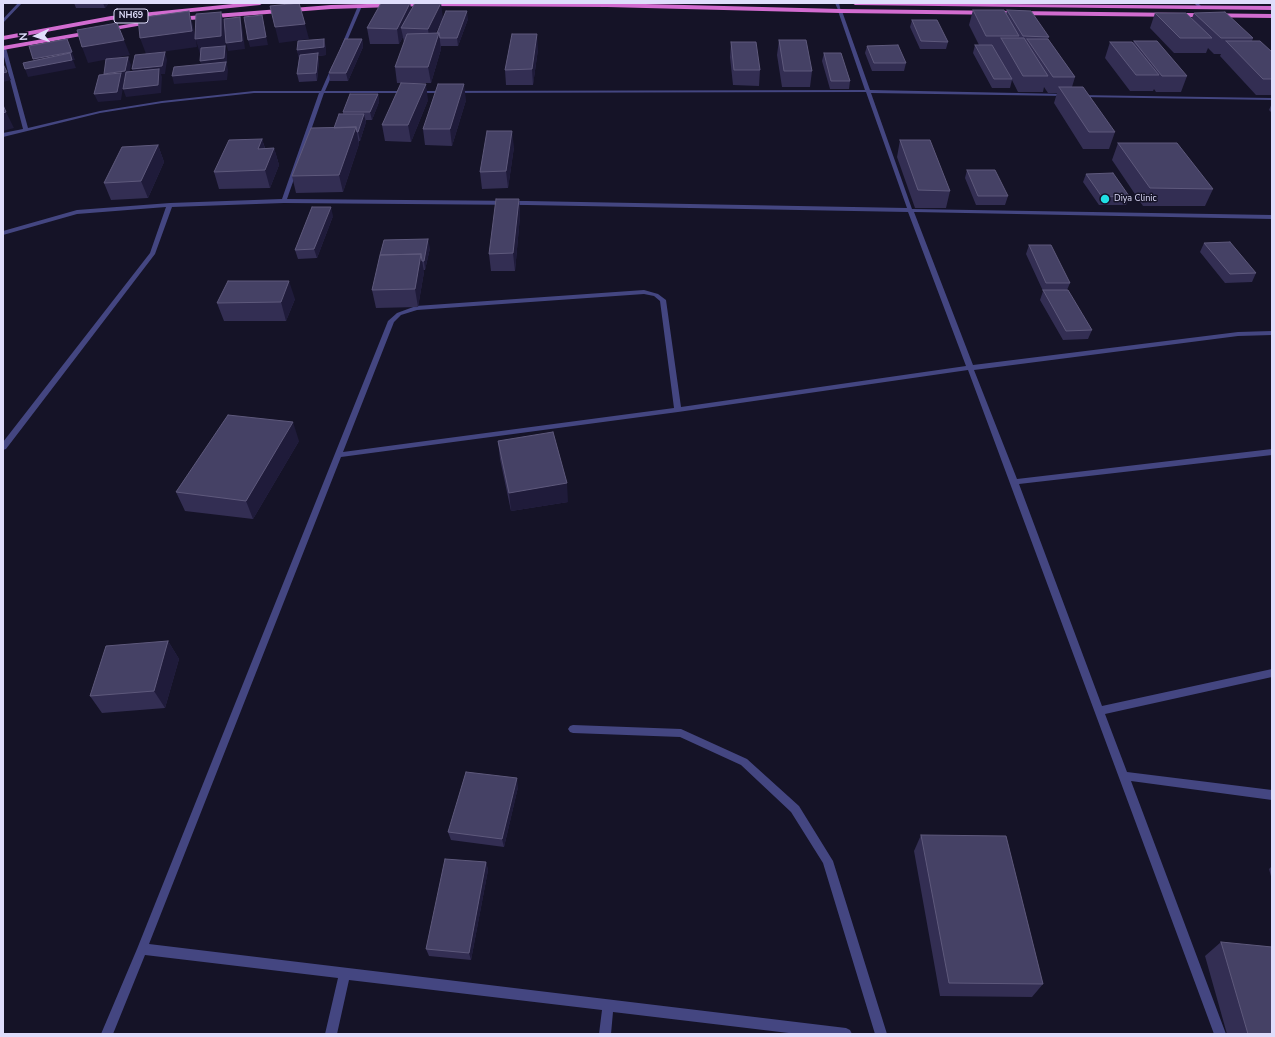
<!DOCTYPE html>
<style>
body{margin:0}
#map{position:relative;width:1275px;height:1037px;overflow:hidden;background:#151327;font-family:"Nunito Sans",sans-serif}
canvas{display:block}
.frame{position:absolute;inset:0;border:4px solid #dfddfb;pointer-events:none}
.north{position:absolute;left:16px;top:16px;width:40px;height:40px;-webkit-text-stroke:3px #151327;paint-order:stroke;rotate:267deg;font-size:11px;font-weight:700;line-height:16px;text-align:center;color:#dfddfb}
.north::after{content:'';display:block;margin:auto;width:14px;height:18px;background:#dfddfb;clip-path:polygon(50% 0,100% 100%,50% 72%,0 100%)}
</style>
<div id="map">
<canvas width="1275" height="1037"></canvas>
<div class="frame"></div>
<div class="north">N</div>
</div>
<script>
const c = document.querySelector('canvas').getContext('2d');
c.lineJoin = 'round';
const shape = rows => new Path2D(rows.map(r => 'M' + r).join(''));
function fillPath(path, color) { c.fillStyle = color; c.fill(path, 'evenodd'); }
function stroke(path, color, width, dash) { c.strokeStyle = color; c.lineWidth = width; c.lineCap = dash ? 'butt' : 'round'; c.setLineDash(dash || []); c.stroke(path); }
function label(font, color, halo, rows, align = 'center') {
  c.font = font + ' "Nunito Sans",sans-serif'; c.lineWidth = 3; c.setLineDash([]); c.textBaseline = 'middle'; c.strokeStyle = halo; c.fillStyle = color; for (const [text, x, y, turn = 0] of rows) {
    c.save(); c.translate(x, y); c.rotate((+turn || 0) * Math.PI / 180); c.textAlign = isNaN(turn) ? turn : align; if (halo) c.strokeText(text, 0, 0); c.fillText(text, 0, 0); c.restore();
  }
}
fillPath(shape([
 [18,3,22,3,3,23,3,19,18,3],
 [1194,3,1198,3,1202,7,1199,8,1194,3],
 [360,5,362,6,344,48,340,49,358,6,360,5],
 [840,10,842,11,870,90,1066,94,1068,95,1066,96,871,93,912,209,1272,215,1272,219,914,212,973,365,1238,332,1272,331,1272,335,1238,336,974,370,1017,479,1272,449,1272,455,1019,484,1102,706,1272,669,1272,677,1105,714,1127,772,1272,790,1272,800,1131,781,1226,1034,1214,1034,968,370,678,412,341,457,149,944,846,1028,850,1030,852,1034,797,1034,613,1012,611,1034,599,1034,602,1010,349,980,337,1034,325,1034,338,978,145,955,113,1034,101,1034,137,949,388,321,397,313,416,306,644,290,658,294,666,300,681,407,966,366,908,212,527,205,284,203,172,207,155,254,6,449,3,450,3,442,150,253,166,207,77,214,3,235,3,231,77,210,170,203,282,199,319,93,254,93,162,103,100,113,3,137,3,133,23,129,3,53,3,47,6,48,28,128,100,111,162,101,254,91,321,91,332,66,334,65,336,66,325,91,408,91,408,92,406,93,324,93,287,199,527,201,907,208,866,92,418,93,416,92,418,91,865,90,838,11,840,10],
 [644,294,654,296,660,301,674,408,343,452,394,322,401,315,417,310,644,294],
 [1078,95,1272,98,1272,100,1080,97,1078,96,1078,95],
 [573,725,681,729,747,759,799,806,833,861,887,1034,875,1034,823,863,791,812,741,765,680,737,573,733,570,732,568,729,570,726,573,725]
]), '#444681');
fillPath(shape([
 [835,3,839,3,841,12,839,12,835,3]
]), '#444681');
fillPath(shape([
 [243,3,263,3,260,5,111,20,3,40,3,36,111,16,243,3],
 [403,3,607,3,840,9,1272,14,1272,18,840,13,607,7,425,6,331,9,177,21,174,19,177,17,331,5,403,3],
 [852,3,1272,6,1272,10,855,5,852,3],
 [152,20,155,22,154,23,3,50,3,46,152,20]
]), '#d26cd0');
fillPath(shape([
 [74,3,109,3,105,8,76,8],
 [410,3,411,10,443,18,435,33,437,33,468,19,458,46,441,46,441,49,431,83,397,83,395,67,404,43,403,37,399,44,370,44,367,28],
 [973,10,1006,14,1007,10,1049,37,1048,39,1075,77,1072,87,1115,132,1109,149,1083,149,1054,103,1057,93,1048,93,1044,87,1043,92,1018,92,1012,80,1010,88,992,88,973,53,975,45,979,45,969,25],
 [1155,13,1192,18,1194,13,1253,38,1252,41,1272,52,1272,95,1256,95,1220,56,1221,54,1214,54,1208,48,1206,53,1174,53,1150,28],
 [912,20,948,42,946,49,920,49,910,27],
 [362,39,363,47,348,81,330,81,329,73],
 [779,40,812,71,810,87,782,87,777,55],
 [1134,41,1187,76,1181,92,1156,92,1154,89,1153,91,1130,91,1105,58,1110,42,1133,43],
 [731,42,760,70,759,86,733,85,730,57],
 [867,46,906,63,904,71,872,71,865,53],
 [326,47,326,55,318,56,319,61,317,81,299,82,297,74,299,58,297,50],
 [538,49,533,85,506,85,505,70],
 [824,53,850,81,849,89,830,89,822,61],
 [378,94,379,102,372,120,366,120,366,122,360,141,359,141,359,144,343,192,296,193,292,176,334,128,343,114,343,112],
 [428,100,411,142,385,141,382,125],
 [466,100,452,146,425,145,423,129],
 [1272,103,1272,113,1269,110],
 [262,139,265,148,274,148,279,165,270,188,219,189,214,172],
 [900,140,950,191,946,208,915,208,897,157],
 [1118,143,1213,189,1205,206,1143,206,1112,160],
 [158,145,164,162,148,198,111,200,104,183],
 [514,147,508,188,482,189,480,172],
 [967,170,1008,196,1005,205,976,205,965,178],
 [1086,174,1129,196,1126,205,1099,205,1083,182],
 [519,199,520,216,515,271,491,271,489,254],
 [333,216,317,258,298,259,295,250],
 [1204,243,1256,273,1252,282,1225,283,1200,252],
 [1029,245,1070,283,1067,290,1092,330,1088,339,1063,340,1040,300,1043,291,1026,254],
 [430,248,425,270,423,270,424,272,418,307,376,308,372,290],
 [295,299,286,321,224,321,217,303],
 [299,441,253,519,185,511,176,492],
 [498,441,568,502,511,511,500,459],
 [168,641,179,659,165,708,102,713,90,696],
 [518,787,504,847,451,840,448,832],
 [921,835,1043,984,1032,997,940,996,914,851],
 [486,862,488,870,471,960,429,956,426,949],
 [1272,866,1272,880,1269,869],
 [1221,942,1272,1034,1227,1034,1205,956]
]), '#332e53');
fillPath(shape([
 [103,3,109,3,105,8],
 [410,3,412,17,401,28,403,37,399,44,397,29],
 [441,3,443,18,430,44,428,29],
 [189,11,193,26,196,39,221,12,225,27,226,48,227,54,227,65,228,70,227,80,174,84,172,76,202,69,200,61,200,54,196,40,197,47,146,54,140,38],
 [467,11,468,19,458,46,457,38],
 [262,15,268,45,250,47,248,40],
 [240,17,242,25,245,49,228,51,226,43],
 [305,24,309,39,279,43,275,27],
 [439,33,441,49,431,83,428,67],
 [537,34,538,49,533,85,532,69],
 [67,39,75,60,73,60,76,68,28,77,25,69,36,67,33,59],
 [324,39,326,47,326,55,318,56,319,61,317,81,316,73,299,58,297,50],
 [362,39,363,47,348,81,346,73],
 [124,40,130,55,88,63,82,47],
 [165,52,167,60,165,74,161,74,162,77,161,93,126,97,123,89,135,77,132,69],
 [128,57,131,65,128,79,124,80,124,81,121,100,98,102,94,94,107,82,104,74],
 [7,72,11,80,3,82,3,73],
 [426,84,428,100,411,142,408,125],
 [464,84,466,100,452,146,450,129],
 [378,94,379,102,372,120,370,112],
 [6,112,14,128,3,131,3,113],
 [364,114,366,122,360,141,358,132],
 [356,127,359,144,343,192,339,175],
 [512,131,514,147,508,188,506,171],
 [262,139,267,156,258,149],
 [158,145,164,162,148,198,141,181],
 [274,148,279,165,270,188,265,170],
 [519,199,520,216,515,271,513,253],
 [331,207,333,216,317,258,314,249],
 [428,239,430,248,425,270,424,261],
 [421,254,424,272,418,307,415,289],
 [289,281,295,299,286,321,281,302],
 [293,422,299,441,253,519,246,501],
 [567,483,568,502,511,511,509,493],
 [168,641,179,659,165,708,154,691],
 [517,778,518,787,504,847,502,839],
 [486,862,488,870,471,960,469,953]
]), '#1f1b3a');
const building = shape([
 [299,3,305,24,275,27,270,6,299,3],
 [381,3,410,3,397,29,367,28,381,3],
 [415,3,441,3,428,29,401,28,415,3],
 [973,10,1004,10,1019,36,986,36,973,10],
 [1007,10,1031,11,1049,37,1023,36,1007,10],
 [189,11,192,31,140,38,138,18,189,11],
 [446,11,467,11,457,38,440,38,439,33,437,33,446,11],
 [221,12,221,36,195,39,196,14,221,12],
 [1225,12,1253,38,1221,38,1194,13,1225,12],
 [1155,13,1186,13,1212,38,1180,38,1155,13],
 [262,15,266,37,248,40,244,17,262,15],
 [240,17,242,41,226,43,224,19,240,17],
 [912,20,937,20,948,42,921,41,912,20],
 [117,23,124,40,82,47,77,30,117,23],
 [439,33,428,67,395,67,407,34,439,33],
 [512,34,537,34,532,69,505,70,512,34],
 [1001,38,1024,38,1048,76,1023,76,1001,38],
 [67,39,72,52,33,59,29,46,67,39],
 [324,39,324,47,297,50,298,41,324,39],
 [345,39,362,39,346,73,329,73,345,39],
 [1027,39,1048,39,1075,77,1053,77,1027,39],
 [779,40,806,40,812,71,784,71,779,40],
 [1134,41,1157,41,1187,76,1162,76,1134,41],
 [1226,41,1260,41,1272,52,1272,79,1263,79,1226,41],
 [731,42,756,42,760,70,734,70,731,42],
 [1110,42,1132,42,1159,75,1136,75,1110,42],
 [898,45,906,63,874,63,867,46,898,45],
 [975,45,992,45,1012,79,994,79,975,45],
 [225,46,224,58,200,61,201,48,225,46],
 [165,52,162,66,132,69,135,55,165,52],
 [70,53,72,60,25,69,23,63,70,53],
 [318,53,316,73,297,74,300,55,318,53],
 [824,53,841,53,850,81,831,81,824,53],
 [128,57,125,71,104,74,106,59,128,57],
 [226,62,224,71,172,76,174,67,226,62],
 [3,64,7,72,3,73,3,64],
 [159,69,158,85,123,89,126,72,159,69],
 [121,73,117,92,94,94,99,75,121,73],
 [401,83,426,84,408,125,382,125,401,83],
 [438,84,464,84,450,129,423,129,438,84],
 [1059,87,1083,87,1115,132,1089,132,1059,87],
 [350,94,378,94,370,112,343,112,350,94],
 [3,105,6,112,3,113,3,105],
 [339,114,364,114,358,132,357,132,356,127,334,128,339,114],
 [356,127,339,175,292,176,311,128,356,127],
 [487,131,512,131,506,171,480,172,487,131],
 [262,139,258,149,274,148,265,170,214,172,229,140,262,139],
 [900,140,930,140,950,191,918,190,900,140],
 [1118,143,1177,143,1213,189,1150,188,1118,143],
 [158,145,141,181,104,183,122,147,158,145],
 [967,170,995,170,1008,196,978,196,967,170],
 [1113,173,1129,196,1102,197,1086,174,1113,173],
 [496,199,519,199,513,253,489,254,496,199],
 [312,207,331,207,314,249,295,250,312,207],
 [428,239,424,261,422,261,421,254,380,255,384,240,428,239],
 [1230,242,1256,273,1230,274,1204,243,1230,242],
 [1029,245,1051,245,1070,283,1046,283,1029,245],
 [421,254,415,289,372,290,380,255,421,254],
 [228,281,289,281,281,302,217,303,228,281],
 [1043,290,1068,290,1092,330,1066,331,1043,290],
 [228,415,293,422,246,501,176,492,228,415],
 [553,432,567,483,509,493,498,441,553,432],
 [168,641,154,691,90,696,106,646,168,641],
 [466,772,517,778,502,839,448,832,466,772],
 [921,835,1006,836,1043,984,949,983,921,835],
 [445,859,486,862,469,953,426,949,445,859],
 [1221,942,1272,947,1272,1034,1248,1034,1221,942]
]);
fillPath(building, '#454165');
stroke(building, '#5e597c', 1);
for (const [x, y, r, color] of [
 [1105,199,5,"#20dfe4"]
]) { const dot = new Path2D(); dot.arc(x, y, r, 0, 2 * Math.PI); c.fillStyle = color; c.fill(dot); stroke(dot, '#151327', 1.5); }
for (const [x, y, w] of [
 [131,16,34]
]) { const box = new Path2D(); box.roundRect(x - w / 2, y - 7, w, 14, 3); c.fillStyle = '#151327'; c.fill(box); stroke(box, '#dfddfb', 1); }
label('bold 9px', '#dfddfb', null, [
 ["NH69",131,16]
]);
label('9px', '#dfddfb', '#151327', [
 ["Diya Clinic",1114,199]
], 'left');
</script>
